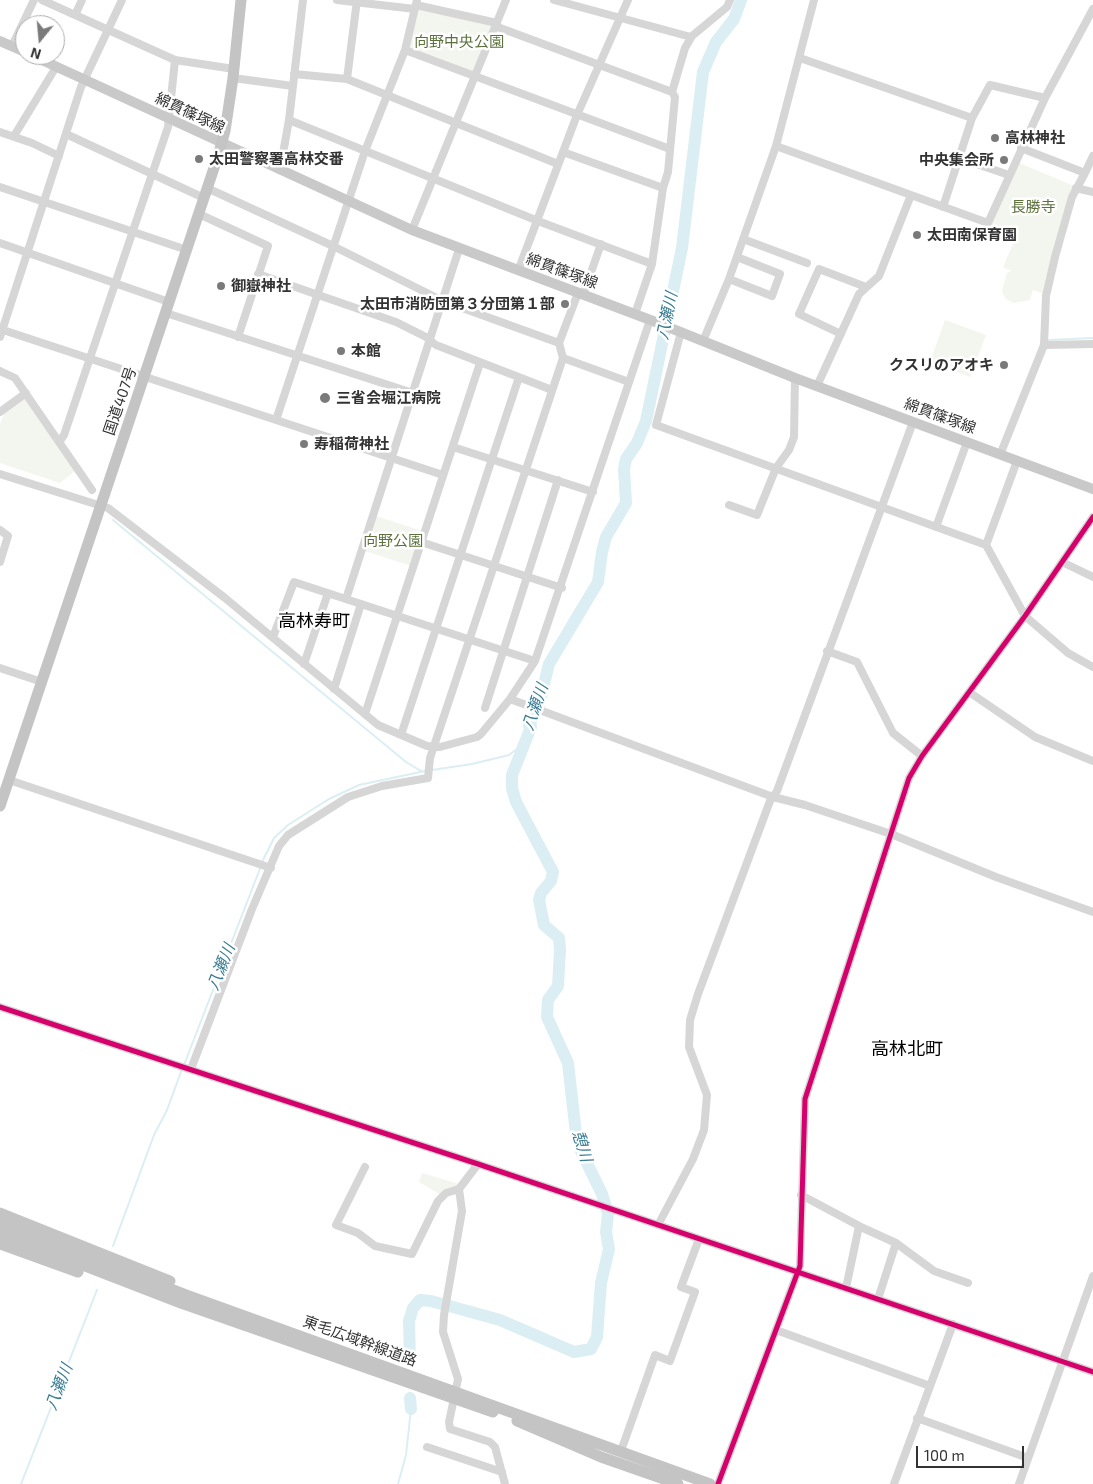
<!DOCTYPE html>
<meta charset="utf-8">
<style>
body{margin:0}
#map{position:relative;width:1093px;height:1484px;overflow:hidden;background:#fff;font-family:"Exo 2",sans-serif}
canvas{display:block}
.north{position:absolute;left:15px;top:15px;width:50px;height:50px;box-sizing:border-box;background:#fff;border:1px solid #adadad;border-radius:50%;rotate:197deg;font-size:14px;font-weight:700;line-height:20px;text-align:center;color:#323232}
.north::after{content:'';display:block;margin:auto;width:18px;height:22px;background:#7a7a7a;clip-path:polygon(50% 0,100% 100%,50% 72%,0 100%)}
.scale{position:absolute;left:916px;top:1446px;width:108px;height:22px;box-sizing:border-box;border:2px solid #323232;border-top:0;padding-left:6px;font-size:15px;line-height:18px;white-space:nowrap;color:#323232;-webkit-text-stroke:4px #fff;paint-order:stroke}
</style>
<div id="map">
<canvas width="1093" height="1484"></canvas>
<div class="north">N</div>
<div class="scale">100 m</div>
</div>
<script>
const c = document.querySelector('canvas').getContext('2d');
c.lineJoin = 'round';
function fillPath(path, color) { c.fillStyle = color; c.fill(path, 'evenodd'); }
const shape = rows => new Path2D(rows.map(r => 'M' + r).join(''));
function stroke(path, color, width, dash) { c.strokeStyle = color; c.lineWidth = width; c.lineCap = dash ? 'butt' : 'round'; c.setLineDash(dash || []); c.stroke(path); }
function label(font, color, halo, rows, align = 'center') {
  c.font = font + ' "Exo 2","Noto Sans JP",sans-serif'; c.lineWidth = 5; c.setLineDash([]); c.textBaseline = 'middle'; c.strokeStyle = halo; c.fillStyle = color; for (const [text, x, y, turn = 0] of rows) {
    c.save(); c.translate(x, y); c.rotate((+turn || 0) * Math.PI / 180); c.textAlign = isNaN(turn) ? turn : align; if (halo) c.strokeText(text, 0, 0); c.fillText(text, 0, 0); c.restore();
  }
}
fillPath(shape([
 [420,8,491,26,474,72,408,49],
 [1017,162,1074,186,1044,294,1033,290,1030,300,1013,303,1005,298,1002,291,1007,273,1011,271,1003,267,1016,237,993,227,991,221],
 [945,320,986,335,970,377,930,362],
 [24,399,27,400,75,471,60,483,0,463,0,424,4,414],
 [376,516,422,531,411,566,365,551],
 [422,1173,462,1185,443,1196,419,1182]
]), '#f3f6ee');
stroke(shape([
 [1049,340,1093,338],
 [113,520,406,762,421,771],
 [432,770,472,764,509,755,521,746,529,725],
 [262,862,274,838,288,825,329,799,359,785,425,771],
 [184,1065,261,866],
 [113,1246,154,1135,167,1110,182,1069],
 [21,1484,97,1290],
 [398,1484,406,1455,411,1409]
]), '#dbeef4', 2);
stroke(shape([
 [410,1361,409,1321,413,1308,420,1300,431,1301,500,1320,574,1352,591,1349,597,1337,601,1283,609,1249,606,1232,608,1214,602,1194,581,1151,576,1134,568,1063,547,1017,548,1000,558,986,560,950,559,938,544,925,539,900,541,893,551,881,553,872,516,802,512,788,512,775,531,727,529,725,538,708,549,664,598,582,602,552,606,537,626,503,624,469,626,459,637,443,646,421,682,248,703,72,716,42,734,19,741,0],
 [410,1398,411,1409]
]), '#dbeef4', 12);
stroke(shape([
 [42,0,175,60,234,69],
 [337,0,415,9],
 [554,0,691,37],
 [416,5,497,23],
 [75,15,82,0],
 [495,26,672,92,675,97,668,172,663,188,652,264,635,314],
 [12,46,34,0],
 [405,50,670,149],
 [800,58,972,118,959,158,1009,175],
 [294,74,347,79,558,164],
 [233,78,293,86],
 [347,79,357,0],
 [672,92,685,48,692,36,727,7,730,0],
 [972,118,990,85,1045,98],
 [289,120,538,221,652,264],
 [0,132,32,143,59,156],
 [66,134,204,198],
 [14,136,56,67],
 [776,146,988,223,1045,98,1093,9],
 [563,152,663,188],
 [280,170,289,120,303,0],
 [1085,173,1093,156],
 [0,187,187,250],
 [207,188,333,246,443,301,559,343],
 [1076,188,1093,192],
 [943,207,959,158],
 [199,214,268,246,238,337],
 [412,230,506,0],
 [743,239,807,263],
 [0,243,169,302],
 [518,271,577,115,628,0],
 [258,274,396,322,426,337,436,345,552,390],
 [729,279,772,296,780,274,737,257],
 [583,295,601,244],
 [166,313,413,393],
 [3,330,443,475],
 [681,332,656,425,986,545,1025,616,1068,653,1093,667],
 [841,334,799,314,819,269,866,287],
 [0,337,81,87,122,0],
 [703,341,729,279,776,146,814,0],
 [1044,345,1093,344],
 [563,358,629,382],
 [0,371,15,378,92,490],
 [817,386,859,294,879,276,911,195],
 [0,412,26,393],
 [276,420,365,151,405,50,417,0],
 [60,441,64,435,168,127,175,60],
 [453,447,593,492],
 [1000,455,1044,345,1046,296,1055,257,1072,197,1085,173,1021,148],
 [0,474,108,508,225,598,378,725,427,746,440,747,477,737,481,734,510,699,535,661,650,320],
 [729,505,757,515,776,468,789,450,794,437,795,378],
 [936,527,967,442],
 [0,530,8,536,0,562],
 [421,542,562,588],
 [986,545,1017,461],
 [1062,562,1093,577],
 [346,599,459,249],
 [273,637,294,582,535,661],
 [827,651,857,662,893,733,922,756],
 [304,664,328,593],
 [0,668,42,682],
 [334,689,361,604],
 [969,692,1035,737,1093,761],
 [510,699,773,797,805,805,891,834,996,877,1093,912],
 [485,708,558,480],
 [365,714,480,363],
 [401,735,519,377],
 [9,780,271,868],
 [0,1007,478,1164,1093,1372],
 [191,1069,252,909,279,846,288,835,348,797,382,786,428,778,430,758,563,358,559,343,578,293],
 [365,1167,336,1225,358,1233,375,1246,412,1254,438,1201,446,1193,459,1189,478,1164],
 [459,1189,462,1211,444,1315,443,1332,458,1379,449,1422,450,1429,490,1442,495,1447,505,1484],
 [801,1195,863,1228,896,1243,878,1299],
 [658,1225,693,1159,704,1130,707,1095,689,1047,690,1020,698,994,770,801,777,791,913,422],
 [896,1243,934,1271,968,1283],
 [846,1288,859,1226],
 [776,1330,930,1386],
 [917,1418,1028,1458],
 [427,1447,502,1472],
 [621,1451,655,1355,670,1361,695,1292,681,1287,699,1239],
 [718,1484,800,1266,805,1099,909,778,922,756,1025,616,1093,517],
 [894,1484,953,1324],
 [1019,1484,1093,1276]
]), '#d6d6d6', 8);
stroke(shape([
 [0,41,25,52],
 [31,55,412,230,653,321,795,378,1093,489]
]), '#c9c9c9', 10);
stroke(shape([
 [0,806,218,156,225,131,233,78,241,0],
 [0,1213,170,1281],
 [0,1223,186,1295,710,1484],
 [0,1233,181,1303,493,1412],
 [0,1244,78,1272],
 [517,1421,601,1457,678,1484]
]), '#c4c4c4', 11);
stroke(shape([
 [0,1007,478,1164,1093,1372],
 [718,1484,800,1266,805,1099,909,778,922,756,1025,616,1093,517]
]), '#d6006c', 5);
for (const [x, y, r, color] of [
 [995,138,5,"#7a7a7a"],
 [199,159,5,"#7a7a7a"],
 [1004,160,5,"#7a7a7a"],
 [917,235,5,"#7a7a7a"],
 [221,286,5,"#7a7a7a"],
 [565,304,5,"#7a7a7a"],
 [341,351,5,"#7a7a7a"],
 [1004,365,5,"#7a7a7a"],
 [325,398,6,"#7a7a7a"],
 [304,444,5,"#7a7a7a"]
]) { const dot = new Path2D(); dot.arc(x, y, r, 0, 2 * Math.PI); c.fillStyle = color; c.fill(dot); stroke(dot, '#fff', 2); }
label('15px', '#5c713c', '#fff', [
 ["向野中央公園",459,42],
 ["長勝寺",1033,207],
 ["向野公園",393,541]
]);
label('15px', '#323232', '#fff', [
 ["綿貫篠塚線",190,113,25],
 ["綿貫篠塚線",562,271,20],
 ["国道407号",120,401,-71],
 ["綿貫篠塚線",940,416,20],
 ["東毛広域幹線道路",360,1341,20]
]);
label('bold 15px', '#323232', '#fff', [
 ["高林神社",1005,138],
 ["太田警察署高林交番",209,159],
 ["中央集会所",994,160,"right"],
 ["太田南保育園",927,235],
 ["御嶽神社",231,286],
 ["太田市消防団第３分団第１部",555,304,"right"],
 ["本館",351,351],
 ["クスリのアオキ",994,365,"right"],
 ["三省会堀江病院",336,398],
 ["寿稲荷神社",314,444]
], 'left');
label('italic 16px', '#387c93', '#fff', [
 ["八瀬川",667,316,-78],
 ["八瀬川",535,707,-71],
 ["八瀬川",221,967,-68],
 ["憩川",582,1146,73],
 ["八瀬川",59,1387,-69]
]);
label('18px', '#000', '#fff', [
 ["高林寿町",314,621],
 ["高林北町",907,1049]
]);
</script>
